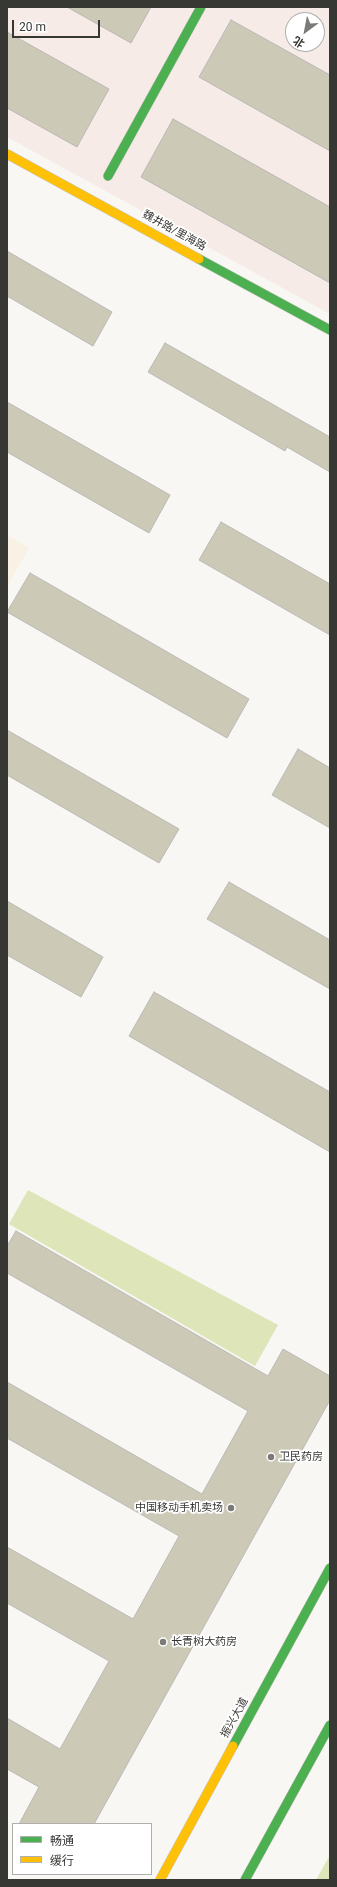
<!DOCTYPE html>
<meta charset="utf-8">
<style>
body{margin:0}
#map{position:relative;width:337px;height:1887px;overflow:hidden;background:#f8f7f3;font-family:Roboto,"Noto Sans SC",sans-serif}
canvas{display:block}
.frame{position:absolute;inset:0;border:8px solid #373734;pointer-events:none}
.legend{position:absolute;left:12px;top:1823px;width:140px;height:52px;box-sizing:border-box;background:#fff;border:1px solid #afafae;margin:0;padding:5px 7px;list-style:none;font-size:12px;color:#373734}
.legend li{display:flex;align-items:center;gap:8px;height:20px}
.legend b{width:20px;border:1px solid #afafae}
.north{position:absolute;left:285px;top:12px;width:40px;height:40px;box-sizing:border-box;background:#fff;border:1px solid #afafae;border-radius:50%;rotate:212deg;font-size:11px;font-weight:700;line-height:16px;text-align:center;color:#373734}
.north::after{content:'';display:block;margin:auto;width:14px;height:18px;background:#7b7a77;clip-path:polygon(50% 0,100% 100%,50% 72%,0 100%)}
.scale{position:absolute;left:12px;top:20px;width:88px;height:18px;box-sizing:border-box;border:2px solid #373734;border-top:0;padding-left:5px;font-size:12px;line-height:14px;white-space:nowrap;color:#373734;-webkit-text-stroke:3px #fff;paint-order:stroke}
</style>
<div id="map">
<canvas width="337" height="1887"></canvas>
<div class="frame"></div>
<ul class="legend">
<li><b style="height:5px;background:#4caf50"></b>畅通</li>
<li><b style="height:5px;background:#ffc107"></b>缓行</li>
</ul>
<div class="north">北</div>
<div class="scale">20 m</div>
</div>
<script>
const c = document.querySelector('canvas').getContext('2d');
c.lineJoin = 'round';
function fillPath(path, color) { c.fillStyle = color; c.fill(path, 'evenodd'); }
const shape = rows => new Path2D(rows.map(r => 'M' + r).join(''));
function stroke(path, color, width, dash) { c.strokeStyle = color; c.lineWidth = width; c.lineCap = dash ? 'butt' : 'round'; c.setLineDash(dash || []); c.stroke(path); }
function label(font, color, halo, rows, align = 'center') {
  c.font = font + ' Roboto,"Noto Sans SC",sans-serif'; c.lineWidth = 3.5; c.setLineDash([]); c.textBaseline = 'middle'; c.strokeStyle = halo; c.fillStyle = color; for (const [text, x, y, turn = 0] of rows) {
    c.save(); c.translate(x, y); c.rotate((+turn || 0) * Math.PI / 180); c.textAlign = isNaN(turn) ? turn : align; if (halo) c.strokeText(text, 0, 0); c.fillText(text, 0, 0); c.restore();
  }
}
fillPath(shape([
 [7,7,330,7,330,314,7,137],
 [293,20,317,20,317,44,293,44]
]), '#f7ebe7');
fillPath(shape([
 [7,535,29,548,7,587]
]), '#f9f1e4');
fillPath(shape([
 [28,1190,278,1325,255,1366,9,1224],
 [330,1855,330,1880,316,1880]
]), '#dde5b9');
const building = shape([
 [67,7,151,7,131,43,67,7],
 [231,20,330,75,330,151,199,77,231,20],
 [7,32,109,89,77,147,7,108,7,32],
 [173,119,330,207,330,283,141,177,173,119],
 [7,251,112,312,93,346,7,296,7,251],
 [165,343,330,437,330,472,287,447,285,451,148,372,165,343],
 [7,402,170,495,149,533,7,452,7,402],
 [221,522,330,584,330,635,199,560,221,522],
 [30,573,249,699,227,738,7,612,30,573],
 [7,730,179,829,159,863,7,775,7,730],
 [298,749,330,768,330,828,272,795,298,749],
 [229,882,330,940,330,989,207,919,229,882],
 [7,901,103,957,81,997,7,955,7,901],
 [154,992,330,1092,330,1152,129,1036,154,992],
 [16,1231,268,1376,283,1349,330,1376,330,1400,94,1824,19,1824,39,1787,7,1769,7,1718,60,1749,109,1661,7,1603,7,1547,133,1619,179,1536,7,1438,7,1382,202,1494,248,1411,7,1273,7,1246,16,1231]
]);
fillPath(building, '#cdc9b7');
stroke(building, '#bab9b6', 1);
const fast = shape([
 [108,176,201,7],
 [199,259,330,330],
 [233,1746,330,1568],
 [245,1880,330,1725]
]);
const slow = shape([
 [7,154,199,259],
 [160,1880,233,1746]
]);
stroke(fast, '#c5c4c2', 10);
stroke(slow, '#c5c4c2', 10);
stroke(fast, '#4caf50', 9);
stroke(slow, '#ffc107', 9);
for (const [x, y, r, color] of [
 [271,1457,4,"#7b7a77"],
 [231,1508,4,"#7b7a77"],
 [163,1642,4,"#7b7a77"]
]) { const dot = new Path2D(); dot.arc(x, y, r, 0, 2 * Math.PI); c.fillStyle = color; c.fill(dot); stroke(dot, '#fff', 1.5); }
label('11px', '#373734', '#fff', [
 ["魏井路/里海路",174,231,29],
 ["振兴大道",235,1718,-61]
]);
label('11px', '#373734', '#fff', [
 ["卫民药房",279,1457],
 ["中国移动手机卖场",223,1508,"right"],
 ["长青树大药房",171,1642]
], 'left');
</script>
